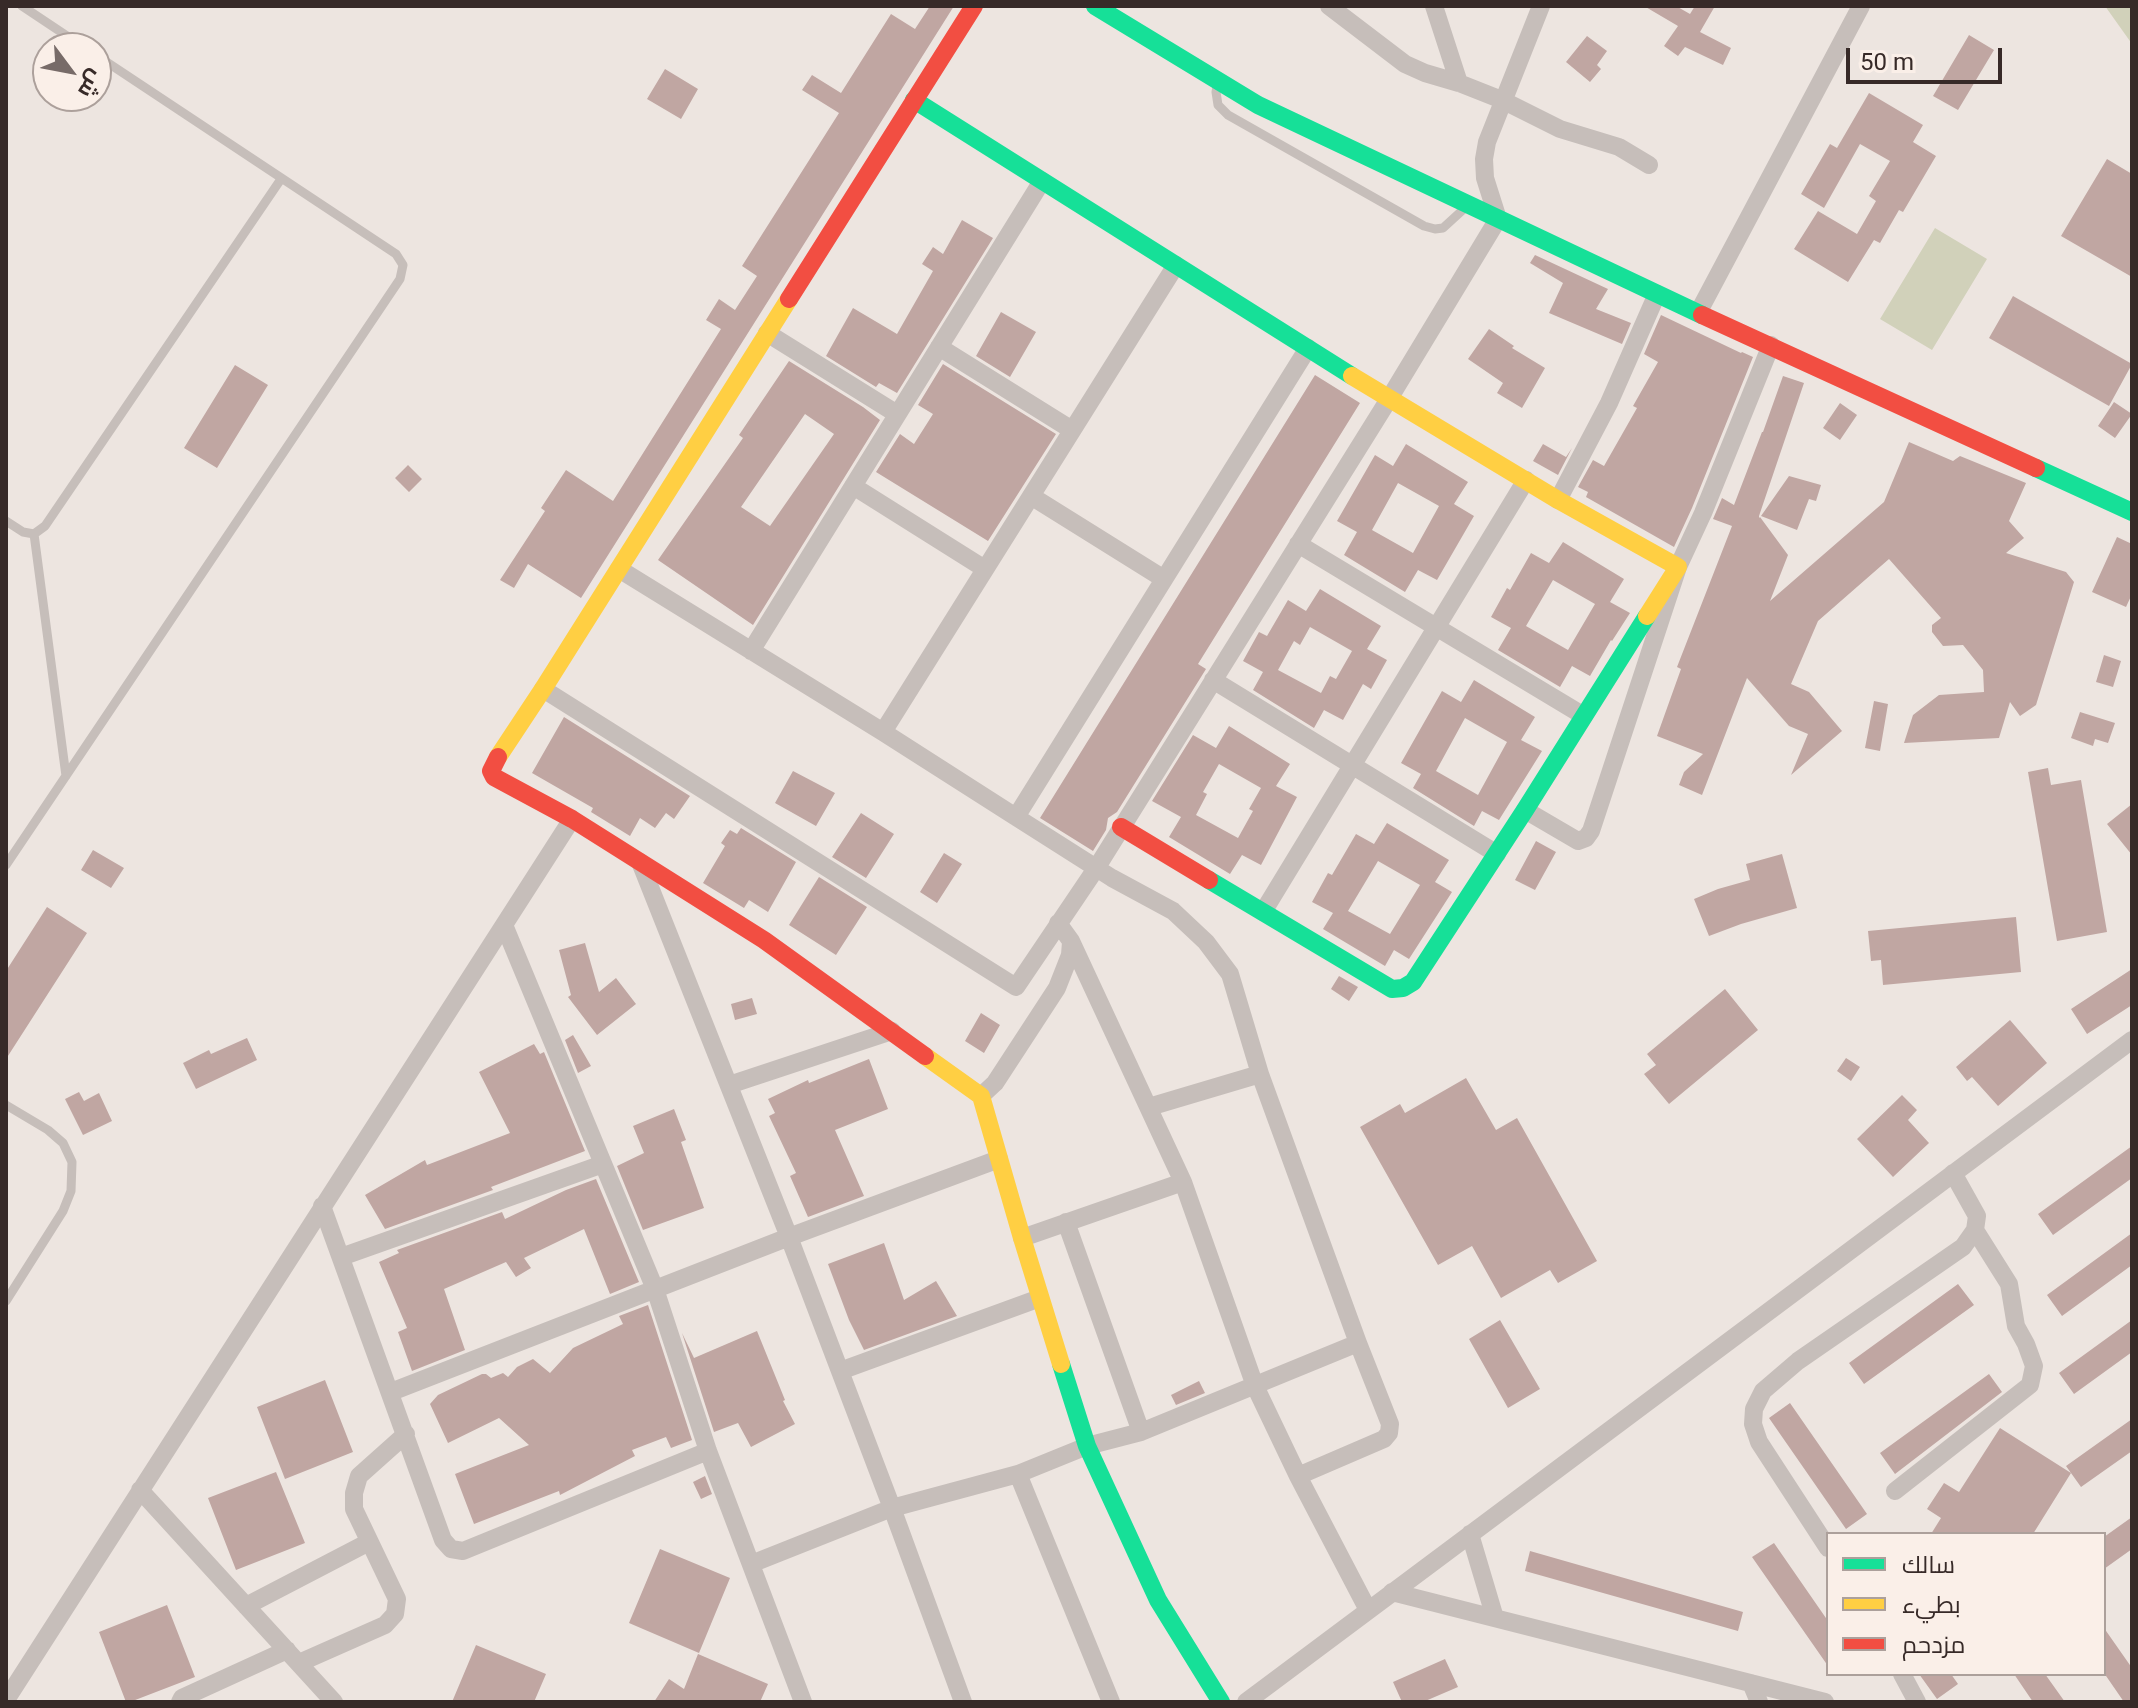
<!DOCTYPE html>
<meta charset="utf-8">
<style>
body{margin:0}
#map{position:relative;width:2138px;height:1708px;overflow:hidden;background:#ede5e0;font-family:Roboto,Cairo,sans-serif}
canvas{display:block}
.frame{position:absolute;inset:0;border:8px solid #372a28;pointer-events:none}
.legend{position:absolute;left:1826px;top:1532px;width:280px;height:144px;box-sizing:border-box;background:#faefe8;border:2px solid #aca09b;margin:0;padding:10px 14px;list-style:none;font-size:24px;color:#372a28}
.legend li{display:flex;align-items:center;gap:16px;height:40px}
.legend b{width:40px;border:2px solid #aca09b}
.north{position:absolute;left:32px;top:32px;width:80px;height:80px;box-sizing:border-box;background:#faefe8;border:2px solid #aca09b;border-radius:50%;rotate:122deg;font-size:22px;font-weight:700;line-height:32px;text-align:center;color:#372a28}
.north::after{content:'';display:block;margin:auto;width:28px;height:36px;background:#776b68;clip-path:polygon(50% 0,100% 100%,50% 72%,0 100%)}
.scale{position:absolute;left:1846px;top:48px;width:156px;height:36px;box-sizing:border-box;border:4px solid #372a28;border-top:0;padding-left:10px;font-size:24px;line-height:28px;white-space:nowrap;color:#372a28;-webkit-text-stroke:6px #faefe8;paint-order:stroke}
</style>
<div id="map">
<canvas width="2138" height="1708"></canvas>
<div class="frame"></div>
<ul class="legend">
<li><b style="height:10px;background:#16e098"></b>سالك</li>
<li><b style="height:10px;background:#ffcf43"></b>بطيء</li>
<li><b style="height:10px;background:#f24e42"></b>مزدحم</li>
</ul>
<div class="north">ش</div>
<div class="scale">50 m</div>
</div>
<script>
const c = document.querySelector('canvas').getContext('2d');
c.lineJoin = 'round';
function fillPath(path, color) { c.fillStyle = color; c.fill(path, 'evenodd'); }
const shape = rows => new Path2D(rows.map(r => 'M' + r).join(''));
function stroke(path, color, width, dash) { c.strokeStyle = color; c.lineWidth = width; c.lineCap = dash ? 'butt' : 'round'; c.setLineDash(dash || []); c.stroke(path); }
fillPath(shape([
 [2105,6,2132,6,2132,44],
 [1935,228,1987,259,1932,350,1880,319]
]), '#d1d1ba');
fillPath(shape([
 [930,6,954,6,581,598,528,564,514,588,500,580,545,511,541,508,566,470,613,501,721,329,706,320,719,299,735,310,757,276,742,266,839,113,802,90,812,75,841,93,891,14,915,29],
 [1644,6,1676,6,1690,14,1695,6,1715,6,1700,32,1731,48,1723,65,1685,47,1678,56,1664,46,1678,26],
 [1969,35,1994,50,1958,110,1933,96],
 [1587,36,1607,51,1597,65,1601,69,1590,82,1566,62],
 [665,69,698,89,681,119,647,99],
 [1869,93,1923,125,1913,142,1936,156,1903,212,1899,210,1880,243,1874,240,1848,282,1794,249,1818,211,1857,234,1876,201,1869,196,1890,161,1860,144,1824,208,1801,194,1830,144,1837,148],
 [2107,159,2132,174,2132,277,2061,236],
 [962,220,993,238,897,393,879,383,876,387,826,356,853,308,897,334,933,271,922,264,933,247,943,254],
 [1535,255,1608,289,1596,309,1631,323,1622,344,1549,313,1563,283,1530,263],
 [2013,296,2132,364,2109,406,1989,338],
 [1001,312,1036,332,1010,377,976,356],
 [1661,315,1741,353,1742,352,1753,357,1692,508,1674,547,1586,497,1588,492,1578,487,1593,460,1604,466,1637,408,1633,406,1658,362,1644,354],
 [1489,329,1514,346,1512,348,1545,368,1522,408,1497,393,1503,383,1468,359],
 [789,361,863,407,880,420,753,625,658,560,743,438,739,435],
 [805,414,834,434,770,526,741,507],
 [943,364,1056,434,988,541,876,472,900,434,914,444,933,414,918,405],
 [235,365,268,385,217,468,184,448],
 [1315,375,1360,403,1198,664,1206,669,1117,812,1108,818,1106,830,1093,851,1040,818],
 [1783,376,1804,383,1759,516,1759,518,1760,517,1788,555,1770,601,1884,502,1909,442,1953,461,1960,456,2026,483,2009,521,2024,538,2006,553,2066,572,2074,582,2036,705,2020,716,2010,702,1999,738,1904,743,1913,715,1939,695,1984,692,1983,670,1963,645,1943,646,1932,632,1932,625,1941,618,1889,559,1818,621,1791,684,1809,692,1842,731,1791,775,1808,734,1789,726,1747,678,1702,795,1679,785,1684,772,1703,754,1657,736,1681,669,1677,667,1732,526,1713,519,1722,498,1734,505,1762,432,1763,432],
 [2114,402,2132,414,2115,438,2098,426],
 [1840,403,1857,415,1840,440,1823,428],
 [1406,444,1468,482,1454,504,1474,516,1437,580,1418,570,1405,592,1344,555,1357,532,1337,521,1375,455,1393,466],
 [1398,483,1439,506,1413,553,1372,530],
 [1543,444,1566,457,1572,448,1558,475,1533,461],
 [408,465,422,479,409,492,395,478],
 [1789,476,1821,485,1816,501,1809,499,1797,530,1761,516],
 [2117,537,2132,544,2132,594,2126,607,2092,592],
 [1563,542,1624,579,1610,602,1630,613,1612,641,1611,640,1590,676,1572,666,1560,687,1498,650,1511,628,1491,617,1507,588,1510,590,1531,553,1549,563],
 [1553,580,1595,604,1568,650,1526,626],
 [1320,589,1381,626,1367,649,1387,660,1371,689,1363,684,1343,720,1324,710,1314,728,1253,690,1263,672,1243,661,1259,632,1267,636,1288,600,1306,611],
 [1310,627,1352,651,1336,679,1330,676,1321,693,1278,670,1294,641,1300,645],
 [2104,655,2121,661,2113,687,2096,682],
 [1474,680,1535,717,1521,740,1542,751,1499,820,1482,811,1474,826,1413,788,1421,774,1401,763,1442,691,1461,702],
 [1465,718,1507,742,1478,795,1436,771],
 [1874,701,1888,704,1880,751,1865,748],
 [2080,712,2115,723,2108,743,2095,739,2093,746,2071,738],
 [564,717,690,796,674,819,666,813,655,828,640,818,630,836,591,812,593,808,532,773],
 [1229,726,1290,764,1276,786,1297,797,1261,865,1242,855,1230,874,1169,837,1181,817,1152,801,1193,735,1216,748],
 [1219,764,1261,788,1249,809,1253,811,1238,838,1196,815,1207,794,1203,792],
 [2048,768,2051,785,2081,780,2107,932,2057,941,2028,772],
 [793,771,835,793,816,826,775,803],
 [2132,804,2132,855,2107,824],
 [861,813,894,834,866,878,832,857],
 [1387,823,1449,860,1435,882,1452,892,1409,959,1394,950,1385,966,1323,929,1333,913,1312,902,1328,873,1332,875,1356,834,1374,844],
 [1378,861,1420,885,1390,934,1348,911],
 [741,828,796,862,768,912,749,900,744,908,703,883,725,846,721,843,730,830,737,834],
 [1536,841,1556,852,1535,890,1515,880],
 [93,850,124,868,111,888,81,870],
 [944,853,962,864,937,903,920,892],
 [1782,854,1797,908,1741,924,1709,936,1694,899,1718,889,1750,880,1746,864],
 [819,877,867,907,836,955,789,925],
 [47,907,87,933,6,1059,6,971],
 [2016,917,2021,972,1883,985,1881,960,1871,961,1868,931],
 [585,943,599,992,616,978,636,1004,597,1035,568,997,571,995,559,950],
 [2132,969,2132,1005,2087,1034,2071,1009],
 [1339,976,1358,987,1349,1001,1331,989],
 [1725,989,1758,1030,1669,1104,1644,1074,1656,1065,1647,1054],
 [752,998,757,1014,735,1020,731,1004],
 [981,1013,1000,1025,984,1053,965,1041],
 [2010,1020,2047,1063,1998,1106,1972,1077,1967,1081,1956,1067],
 [573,1035,591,1066,578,1073,565,1040],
 [247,1038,257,1060,196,1089,183,1063,209,1050,211,1054],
 [534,1044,540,1054,544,1052,585,1151,491,1187,493,1190,385,1229,365,1195,425,1160,427,1165,510,1133,479,1072],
 [1846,1058,1860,1067,1851,1081,1837,1071],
 [869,1059,888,1109,835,1130,864,1196,808,1217,790,1176,796,1173,769,1116,775,1113,768,1099,808,1080,809,1083],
 [1466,1078,1496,1130,1517,1118,1597,1261,1558,1283,1550,1270,1501,1298,1472,1246,1438,1265,1360,1127,1400,1104,1405,1113],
 [79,1092,84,1101,99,1093,112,1121,83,1135,65,1099],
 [1902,1095,1917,1110,1908,1120,1929,1143,1893,1177,1857,1139],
 [674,1109,686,1140,681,1142,704,1208,643,1230,617,1166,644,1153,633,1126],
 [2132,1146,2132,1178,2053,1235,2038,1214],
 [596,1179,639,1282,610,1294,584,1229,524,1258,531,1268,516,1277,506,1262,444,1289,465,1350,412,1371,398,1332,407,1328,379,1262,399,1253,397,1250,502,1212,505,1219,566,1190],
 [2132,1233,2132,1265,2062,1316,2047,1295],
 [884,1243,904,1300,936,1281,957,1316,864,1350,849,1320,828,1264],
 [1958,1284,1974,1305,1864,1384,1849,1363],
 [648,1305,692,1440,671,1448,666,1437,632,1450,635,1456,560,1495,559,1491,474,1524,455,1474,529,1445,499,1418,448,1443,430,1404,438,1395,482,1374,486,1374,491,1378,503,1373,508,1377,517,1367,533,1359,550,1373,573,1348,623,1324,619,1316],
 [1500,1320,1540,1389,1508,1408,1469,1339],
 [2132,1320,2132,1352,2074,1394,2059,1373],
 [757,1331,785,1400,783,1401,795,1424,751,1447,738,1423,714,1432,682,1333,694,1358],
 [1989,1374,2002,1392,1895,1474,1880,1453],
 [325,1380,353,1452,285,1479,257,1407],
 [1199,1381,1205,1393,1176,1405,1171,1395],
 [1790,1403,1867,1514,1846,1529,1769,1418],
 [2132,1419,2132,1451,2081,1487,2071,1473,2033,1534,1931,1534,1941,1518,1927,1509,1944,1483,1959,1492,2000,1428,2071,1473,2066,1466],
 [276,1472,305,1543,236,1570,208,1498],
 [705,1476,712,1494,701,1499,693,1482],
 [2132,1517,2132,1549,2104,1569,2104,1537],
 [1774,1543,1828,1621,1828,1666,1752,1557],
 [660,1549,730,1578,699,1653,629,1623],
 [1530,1551,1743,1612,1738,1631,1525,1571],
 [167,1605,195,1677,130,1702,126,1702,99,1632],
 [2104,1628,2132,1668,2132,1702,2124,1702,2104,1673],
 [476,1645,546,1674,534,1702,452,1702],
 [698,1654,768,1684,760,1702,654,1702,669,1679,684,1689],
 [1445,1659,1458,1687,1423,1702,1402,1702,1393,1682],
 [1919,1674,1951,1674,1958,1684,1937,1699],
 [2014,1674,2045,1674,2065,1702,2033,1702]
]), '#c0a6a2');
stroke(shape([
 [22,6,85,48],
 [1217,86,1216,92,1218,105,1228,115,1424,226,1435,229,1443,228,1466,207],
 [6,521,23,532,34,534,45,526,281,179],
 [34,534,66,776],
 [6,865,400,279,403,265,396,254,96,55],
 [6,1105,48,1130,63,1143,72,1162,71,1191,63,1211,6,1301]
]), '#c6beba', 9);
stroke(shape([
 [1329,6,1405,64,1425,73,1459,83,1502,100,1560,129,1619,147,1649,165],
 [1434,6,1459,83],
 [1698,313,1861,6],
 [767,333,897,414],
 [939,347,1072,430],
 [853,486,985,569],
 [1031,496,1164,579],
 [1558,500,1609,403,1657,294],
 [1298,544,1584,716],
 [619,569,883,732,1016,817,1308,348],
 [751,651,1042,181],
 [1213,680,1497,854],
 [543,689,1016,987,1097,867,1389,399,1498,219,1485,178,1484,159,1487,142,1541,6],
 [883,732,1176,265],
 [1525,810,1578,841,1586,838,1591,831,1678,567,1703,513,1771,345],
 [1016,817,1112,878,1173,911,1206,942,1230,974,1260,1074,1358,1343,1390,1424,1389,1433,1384,1439,1298,1476],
 [640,862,789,1237,892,1508,963,1702],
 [1263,912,1526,480],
 [1058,923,1071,941,1183,1182,1255,1386,1298,1476,1368,1610],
 [504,925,655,1289,708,1451,803,1702],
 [729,1085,892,1031],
 [981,1096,995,1083,1057,988,1070,955,1071,942],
 [1149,1107,1260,1074],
 [322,1206,443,1540,451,1549,463,1551,708,1451],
 [1066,1222,1141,1432],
 [1022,1238,1183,1182],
 [341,1257,603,1164],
 [840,1371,1040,1298],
 [391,1392,789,1237,999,1159],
 [1018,1474,1111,1702],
 [140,1490,334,1702],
 [1895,1491,2030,1385,2034,1366,2026,1344,2016,1326,2009,1284,1975,1230],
 [1470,1534,1495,1618],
 [1828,1548,1759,1442,1753,1424,1754,1409,1763,1391,1798,1361,1963,1247,1975,1230,1977,1216,1953,1173],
 [751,1564,892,1508,1018,1474,1087,1446,1141,1432,1358,1343],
 [1392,1592,1825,1702],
 [246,1606,369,1542],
 [299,1663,385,1625,395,1614,397,1599,354,1509,354,1493,359,1476,406,1434],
 [1902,1674,1917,1702],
 [1751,1683,1759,1702],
 [6,1700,572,819],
 [180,1702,182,1698,287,1650],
 [1246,1702,2132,1040]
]), '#c6beba', 18);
stroke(shape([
 [1095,6,1258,105,1702,315],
 [914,100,1352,376],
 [2036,468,2132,512],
 [1209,880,1392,989,1403,988,1413,982,1525,810,1647,616],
 [1061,1364,1087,1446,1158,1600,1221,1702]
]), '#16e098', 18);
stroke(shape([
 [1352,376,1558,500,1678,567,1647,616],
 [498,757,543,689,789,299],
 [925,1056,981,1096,1022,1238,1061,1364]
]), '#ffcf43', 18);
stroke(shape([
 [789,299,974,6],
 [1702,315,2036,468],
 [498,757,491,771,494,777,572,819,764,940,925,1056],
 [1121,827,1209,880]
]), '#f24e42', 18);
</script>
